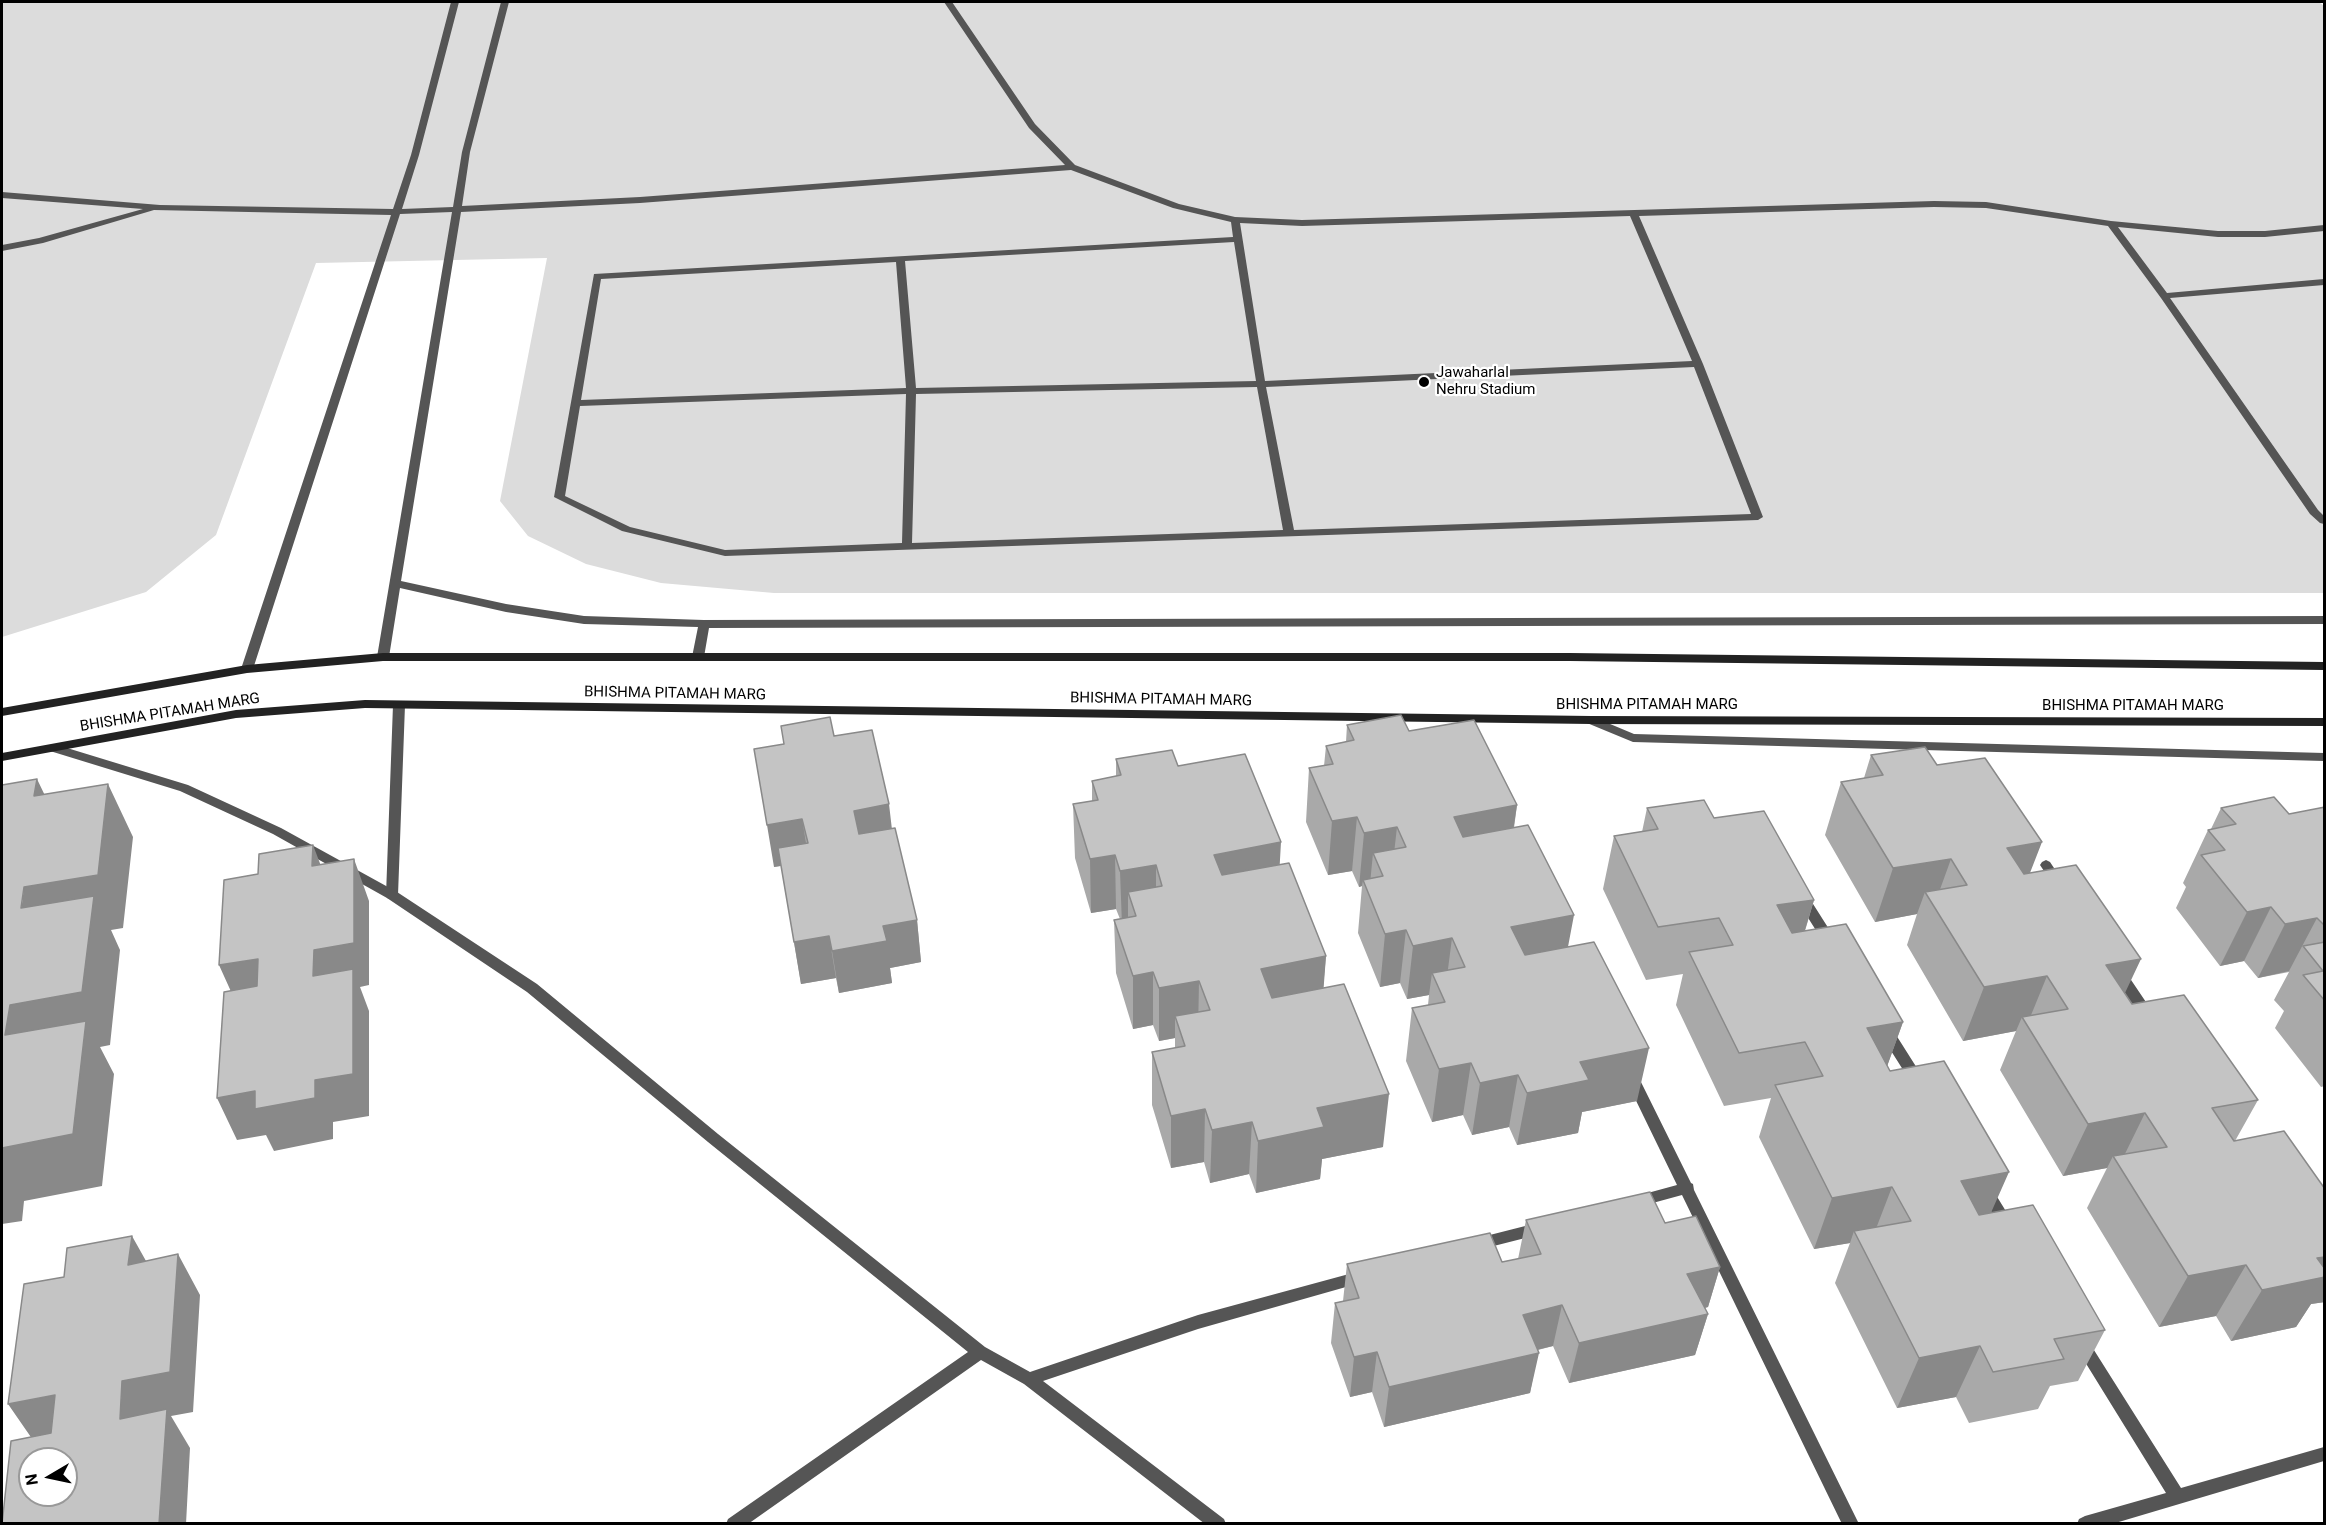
<!DOCTYPE html>
<style>
body{margin:0}
#map{position:relative;width:2326px;height:1525px;overflow:hidden;background:#fff;font-family:Roboto,sans-serif}
canvas{display:block}
.frame{position:absolute;inset:0;border:3px solid #000;pointer-events:none}
.north{position:absolute;left:18px;top:1447px;width:60px;height:60px;box-sizing:border-box;background:#fff;border:2px solid #999;border-radius:50%;rotate:261deg;font-size:16px;font-weight:700;line-height:24px;text-align:center;color:#000}
.north::after{content:'';display:block;margin:auto;width:21px;height:27px;background:#000;clip-path:polygon(50% 0,100% 100%,50% 72%,0 100%)}
</style>
<div id="map">
<canvas width="2326" height="1525"></canvas>
<div class="frame"></div>
<div class="north">N</div>
</div>
<script>
const c = document.querySelector('canvas').getContext('2d');
c.lineJoin = 'round';
function fillPath(path, color) { c.fillStyle = color; c.fill(path, 'evenodd'); }
const shape = rows => new Path2D(rows.map(r => 'M' + r).join(''));
function stroke(path, color, width, dash) { c.strokeStyle = color; c.lineWidth = width; c.lineCap = dash ? 'butt' : 'round'; c.setLineDash(dash || []); c.stroke(path); }
function label(font, color, halo, rows, align = 'center') {
  c.font = font + ' Roboto,sans-serif'; c.lineWidth = 4.5; c.setLineDash([]); c.textBaseline = 'middle'; c.strokeStyle = halo; c.fillStyle = color; for (const [text, x, y, turn = 0] of rows) {
    c.save(); c.translate(x, y); c.rotate((+turn || 0) * Math.PI / 180); c.textAlign = isNaN(turn) ? turn : align; if (halo) c.strokeText(text, 0, 0); c.fillText(text, 0, 0); c.restore();
  }
}
fillPath(shape([
 [2,2,2319,2,2324,6,2324,593,774,593,661,583,586,564,528,536,500,501,547,258,316,263,216,535,146,592,2,637]
]), '#dcdcdc');
fillPath(shape([
 [451,2,459,2,419,155,402,209,453,207,462,152,501,2,509,2,470,152,462,206,640,197,1065,165,1029,128,944,2,952,2,1035,124,1075,165,1179,204,1235,217,1302,220,1934,201,1986,202,2111,221,2218,231,2265,231,2324,225,2324,231,2265,237,2218,237,2118,227,2167,293,2324,279,2324,285,2170,298,2318,510,2324,516,2324,524,2320,523,2310,514,2161,298,2108,226,1986,208,1934,207,1639,216,1703,364,1763,517,1758,520,725,556,622,531,554,497,594,274,1233,237,1231,222,1173,208,1071,170,640,203,461,212,401,581,506,604,584,616,704,620,2324,616,2324,624,709,628,704,657,698,661,692,657,698,627,584,624,506,612,400,588,389,657,383,661,377,657,452,212,400,214,253,669,251,672,243,672,241,669,391,215,154,210,43,243,2,251,2,245,39,238,143,209,2,198,2,192,160,205,393,209,411,155,451,2],
 [1630,216,1692,361,1265,381,1240,223,1302,226,1630,216],
 [1234,242,1256,381,916,388,905,261,1234,242],
 [896,262,906,388,581,400,601,279,896,262],
 [1694,367,1751,514,1294,530,1266,387,1694,367],
 [1257,387,1283,530,912,543,916,394,1257,387],
 [906,394,902,543,725,550,630,527,565,496,580,406,906,394],
 [399,701,405,705,398,895,397,898,392,900,387,898,386,895,393,705,399,701],
 [1591,716,1634,734,2324,753,2324,761,1633,742,1587,723,1585,720,1591,716]
]), '#555');
fillPath(shape([
 [54,744,188,785,281,828,397,892,537,984,718,1134,985,1347,1030,1372,1198,1315,1360,1271,1365,1272,1367,1277,1365,1282,1360,1283,1198,1329,1043,1381,1224,1519,1226,1524,1205,1524,1024,1384,981,1360,748,1524,726,1524,728,1519,968,1352,708,1142,527,992,387,898,273,834,180,791,50,751,48,748,50,745,54,744],
 [2046,860,2050,862,2064,883,2062,886,2054,886,2040,865,2042,862,2046,860],
 [1803,894,1808,896,1834,937,1835,940,1834,943,1824,943,1798,902,1797,899,1798,896,1803,894],
 [2120,970,2125,971,2152,1011,2154,1015,2152,1019,2147,1020,2142,1019,2115,979,2113,975,2115,971,2120,970],
 [1886,1026,1891,1027,1922,1076,1924,1080,1922,1084,1917,1085,1912,1084,1881,1035,1879,1031,1881,1027,1886,1026],
 [1632,1073,1637,1074,1691,1183,1693,1184,1694,1190,1859,1524,1842,1524,1682,1195,1638,1207,1633,1205,1631,1201,1633,1197,1677,1185,1625,1078,1627,1074,1632,1073],
 [1986,1185,1991,1187,2012,1221,2014,1225,2012,1229,2007,1231,2002,1229,1981,1195,1979,1191,1981,1187,1986,1185],
 [1537,1223,1542,1225,1544,1229,1542,1233,1537,1235,1478,1250,1473,1248,1471,1244,1473,1240,1478,1238,1537,1223],
 [2082,1337,2087,1339,2181,1488,2324,1447,2324,1461,2112,1524,2077,1524,2079,1519,2085,1516,2166,1493,2077,1349,2074,1344,2077,1339,2082,1337]
]), '#555');
fillPath(shape([
 [383,653,1570,653,2324,662,2324,670,1570,661,383,661,247,673,2,716,2,708,247,665,383,653],
 [365,700,1591,716,2324,718,2324,726,1591,724,365,708,236,718,2,761,2,753,236,710,365,700]
]), '#222');
fillPath(shape([
 [1347,725,1409,731,1517,805,1514,828,1637,1101,1582,1112,1578,1133,1517,1145,1509,1127,1472,1135,1463,1115,1432,1122,1406,1061,1412,1008,1428,1005,1429,995,1407,999,1400,983,1380,987,1358,933,1362,886,1359,887,1352,871,1328,875,1306,822,1309,768,1324,766,1326,746,1346,742],
 [834,736,891,829,917,920,921,962,890,968,892,983,839,993,836,978,801,984,781,866,774,867],
 [1871,755,1937,765,2030,873,2125,993,2132,1004,2258,1100,2235,1141,2325,1189,2325,1302,2311,1304,2296,1327,2231,1341,2216,1316,2159,1327,2087,1208,2107,1168,2063,1176,2000,1070,2016,1031,1963,1041,1907,945,1917,914,1875,922,1825,835,1841,782,1864,778],
 [1116,759,1178,766,1280,865,1326,956,1323,988,1383,1147,1322,1159,1320,1179,1256,1193,1249,1174,1210,1183,1204,1162,1171,1168,1152,1105,1152,1052,1175,1048,1175,1038,1159,1041,1153,1025,1133,1029,1116,973,1114,920,1120,919,1116,909,1091,913,1075,858,1073,804,1092,801,1092,781,1116,776],
 [2325,807,2325,1086,2321,1087,2275,1028,2284,1011,2274,1000,2289,972,2258,978,2244,961,2220,966,2176,908,2186,887,2183,883,2208,830,2211,829,2221,808,2289,814],
 [1647,808,1714,818,1814,900,1805,931,1903,1022,1887,1066,1890,1071,1991,1213,2105,1330,2078,1381,2050,1386,2038,1409,1969,1423,1956,1397,1897,1408,1835,1283,1850,1243,1814,1249,1759,1137,1771,1098,1724,1106,1676,1005,1683,974,1646,980,1603,889,1614,836,1642,832],
 [1526,1220,1665,1223,1720,1267,1708,1307,1705,1308,1708,1314,1695,1355,1569,1383,1553,1346,1538,1350,1530,1393,1384,1427,1372,1392,1350,1397,1331,1343,1335,1303,1343,1301,1347,1264,1502,1262,1518,1259]
]), '#a9a9a9');
fillPath(shape([
 [37,779,63,833,34,796],
 [108,784,133,837,123,928,111,930,120,950,110,1045,100,1047,114,1074,102,1186,24,1201,22,1221,2,1224,2,1148,5,1035,10,1005,24,887],
 [889,804,894,847,860,853,854,811],
 [1517,805,1509,858,1447,870,1454,817],
 [1357,817,1352,871,1328,875,1332,821],
 [802,819,809,861,774,867,767,825],
 [1397,827,1391,880,1383,876,1373,853,1370,884,1363,880,1362,886,1359,887,1364,833],
 [1281,842,1278,895,1213,908,1214,855],
 [2042,842,2021,896,2007,848],
 [313,845,329,887,312,866],
 [1115,855,1116,909,1091,913,1090,859],
 [354,859,369,901,369,985,360,987,369,1011,369,1116,333,1122,333,1139,274,1151,266,1135,237,1140,217,1098,314,950],
 [1951,859,1934,906,1925,892,1917,914,1875,922,1893,868],
 [1156,865,1156,918,1136,916,1128,892,1128,924,1122,925,1120,871],
 [1814,900,1798,953,1777,905],
 [2271,907,2244,961,2220,966,2247,912],
 [1574,915,1564,968,1502,980,1511,927],
 [2317,918,2289,971,2258,978,2285,924],
 [917,920,921,962,890,968,892,983,839,993,832,951,883,926],
 [1406,930,1400,983,1380,987,1385,934],
 [829,936,836,978,801,984,794,942],
 [1452,938,1445,992,1432,973,1429,995,1407,999,1413,946],
 [1326,956,1322,1009,1259,1022,1261,969],
 [258,959,276,1001,238,1007,219,965],
 [2141,959,2116,1012,2106,965],
 [1153,972,1153,1025,1133,1029,1133,976],
 [2047,976,2027,1025,2022,1017,2016,1031,1963,1041,1984,987],
 [1199,981,1198,1034,1175,1016,1175,1038,1159,1041,1159,988],
 [1903,1022,1884,1075,1867,1028],
 [1649,1048,1637,1101,1582,1112,1578,1133,1517,1145,1527,1093,1580,1062],
 [1471,1063,1463,1115,1432,1122,1439,1069],
 [1518,1075,1509,1127,1472,1135,1480,1083],
 [1389,1094,1383,1147,1322,1159,1320,1179,1256,1193,1258,1141,1317,1108],
 [1205,1109,1204,1162,1171,1168,1171,1116],
 [2145,1113,2119,1166,2113,1156,2107,1168,2063,1176,2088,1124],
 [1252,1122,1249,1174,1210,1183,1212,1130],
 [2009,1172,1986,1224,1940,1233,1961,1181],
 [1892,1187,1872,1239,1854,1231,1850,1243,1814,1249,1832,1198],
 [132,1236,155,1277,128,1265],
 [178,1254,200,1295,193,1412,171,1416,190,1448,186,1524,159,1524,120,1419,122,1381],
 [2325,1257,2325,1302,2311,1304,2296,1327,2231,1341,2262,1290,2317,1258],
 [2246,1265,2216,1316,2159,1327,2188,1276],
 [1720,1267,1708,1307,1676,1315,1687,1274],
 [1562,1305,1553,1346,1515,1355,1523,1315],
 [1708,1314,1695,1355,1569,1383,1579,1343],
 [1980,1346,1956,1397,1897,1408,1919,1358],
 [1377,1352,1372,1392,1350,1397,1354,1357],
 [1539,1353,1530,1393,1384,1427,1389,1387],
 [55,1395,81,1434,35,1443,8,1404]
]), '#898989');
const building = shape([
 [1401,715,1409,731,1474,720,1517,805,1454,817,1463,837,1528,825,1574,915,1511,927,1525,955,1594,942,1649,1048,1580,1062,1589,1080,1527,1093,1518,1075,1480,1083,1471,1063,1439,1069,1412,1008,1445,1002,1432,973,1465,967,1452,938,1413,946,1406,930,1385,934,1363,880,1383,876,1373,853,1406,847,1397,827,1364,833,1357,817,1332,821,1309,768,1333,764,1326,746,1354,740,1347,725,1401,715],
 [830,717,834,736,872,730,889,804,854,811,859,834,895,828,917,920,883,926,887,941,832,951,829,936,794,942,778,848,808,843,802,819,767,825,754,749,784,744,781,726,830,717],
 [1925,747,1937,765,1985,758,2042,842,2007,848,2024,874,2076,865,2141,959,2106,965,2132,1004,2184,995,2258,1100,2212,1108,2234,1141,2284,1131,2325,1189,2325,1257,2317,1258,2325,1269,2325,1277,2262,1290,2246,1265,2188,1276,2113,1156,2167,1147,2145,1113,2088,1124,2022,1017,2068,1009,2047,976,1984,987,1925,892,1967,885,1951,859,1893,868,1841,782,1883,775,1871,755,1925,747],
 [1172,750,1178,766,1245,754,1281,842,1214,855,1222,875,1289,863,1326,956,1261,969,1272,998,1344,984,1389,1094,1317,1108,1324,1127,1258,1141,1252,1122,1212,1130,1205,1109,1171,1116,1152,1052,1185,1046,1175,1016,1210,1010,1199,981,1159,988,1153,972,1133,976,1114,920,1136,916,1128,892,1162,886,1156,865,1120,871,1115,855,1090,859,1073,804,1098,800,1092,781,1121,775,1116,759,1172,750],
 [37,779,34,796,108,784,98,875,24,887,21,908,94,896,82,992,10,1005,5,1035,86,1021,73,1134,2,1148,2,785,37,779],
 [2274,797,2289,814,2325,807,2325,926,2317,918,2285,924,2271,907,2247,912,2201,855,2225,850,2208,830,2236,824,2221,808,2274,797],
 [1704,800,1714,818,1764,811,1814,900,1777,905,1792,933,1846,924,1903,1022,1867,1028,1890,1071,1944,1061,2009,1172,1961,1181,1979,1215,2033,1205,2105,1330,2054,1339,2064,1359,1993,1372,1980,1346,1919,1358,1854,1231,1911,1221,1892,1187,1832,1198,1775,1085,1823,1076,1805,1042,1739,1053,1689,952,1733,945,1719,918,1658,927,1614,836,1658,829,1647,808,1704,800],
 [313,845,312,866,354,859,354,943,314,950,313,976,353,969,353,1074,315,1080,315,1098,255,1109,255,1091,217,1098,224,992,257,986,258,959,219,965,224,880,258,874,259,854,313,845],
 [2325,942,2325,1001,2303,975,2323,971,2303,946,2325,942],
 [1650,1192,1665,1223,1696,1216,1720,1267,1687,1274,1708,1314,1579,1343,1562,1305,1523,1315,1539,1353,1389,1387,1377,1352,1354,1357,1335,1303,1359,1298,1347,1264,1490,1233,1502,1262,1541,1254,1526,1220,1650,1192],
 [132,1236,128,1265,178,1254,170,1372,122,1381,120,1419,167,1409,159,1524,2,1524,11,1441,51,1433,55,1395,8,1404,24,1284,64,1277,67,1248,132,1236],
 [30,1459,66,1459,66,1495,30,1495,30,1459]
]);
fillPath(building, '#c4c4c4');
stroke(building, '#898989', 1.5);
for (const [x, y, r, color] of [
 [1424,382,6,"#000"]
]) { const dot = new Path2D(); dot.arc(x, y, r, 0, 2 * Math.PI); c.fillStyle = color; c.fill(dot); stroke(dot, '#fff', 2); }
label('15px', '#000', '#fff', [
 ["Jawaharlal",1436,373],
 ["Nehru Stadium",1436,390]
], 'left');
label('15px', '#000', '#fff', [
 ["BHISHMA PITAMAH MARG",675,694,1],
 ["BHISHMA PITAMAH MARG",1161,700,1],
 ["BHISHMA PITAMAH MARG",1647,705],
 ["BHISHMA PITAMAH MARG",2133,706],
 ["BHISHMA PITAMAH MARG",170,713,-9]
]);
</script>
